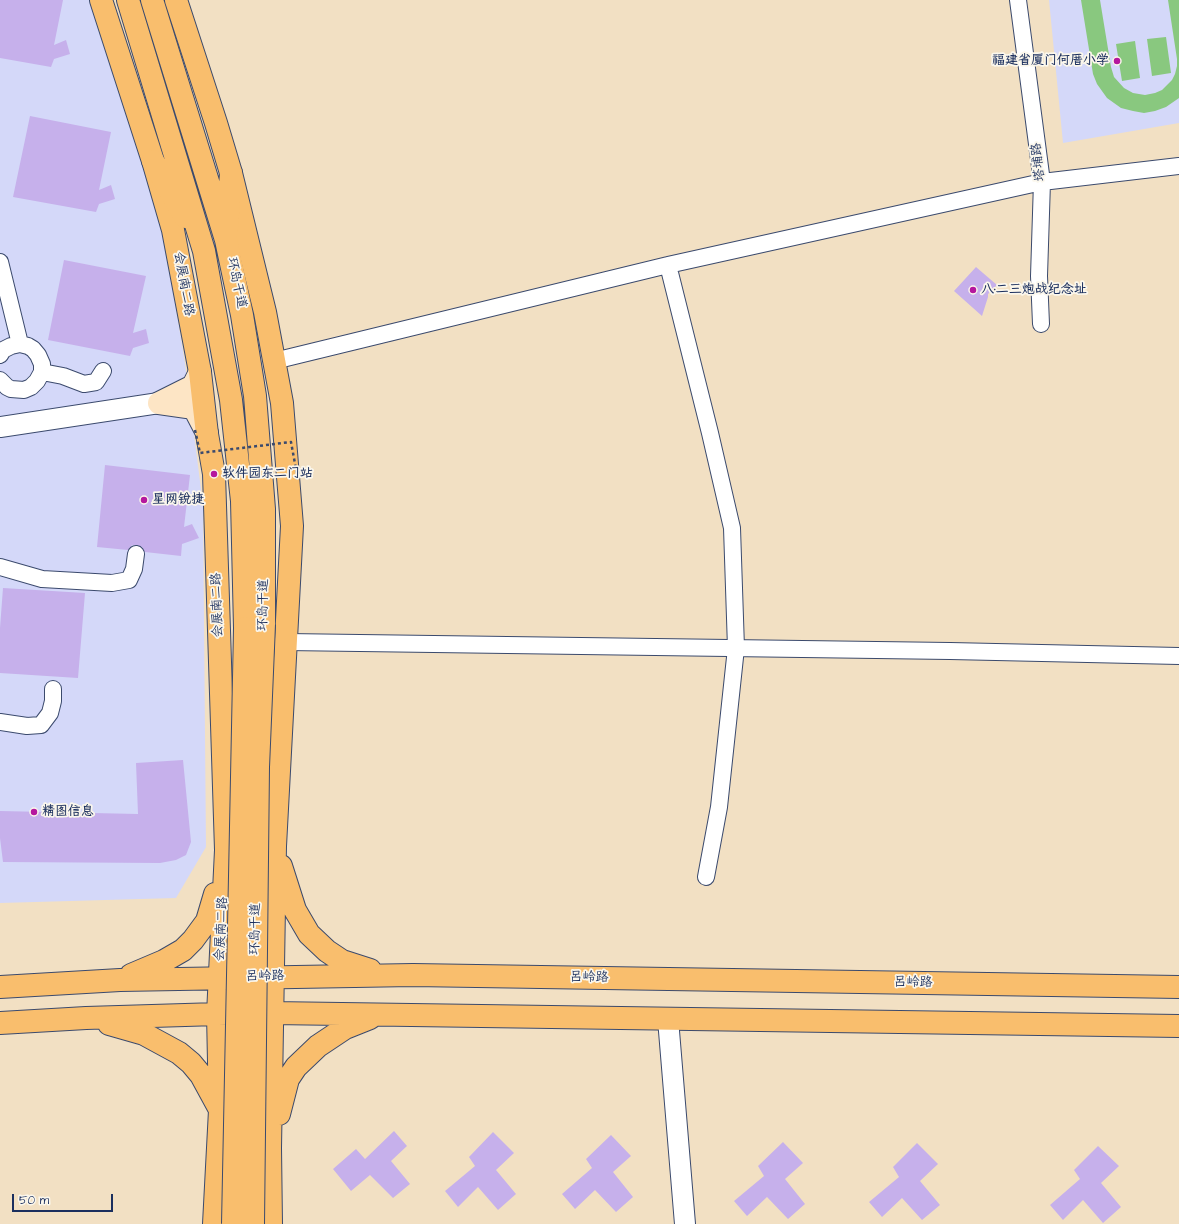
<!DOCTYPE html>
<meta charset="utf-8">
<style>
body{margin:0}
#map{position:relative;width:1179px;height:1224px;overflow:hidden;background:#f2e0c3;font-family:"Architects Daughter",sans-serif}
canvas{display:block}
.scale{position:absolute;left:12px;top:1194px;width:101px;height:18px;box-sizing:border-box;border:2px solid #1b2f5e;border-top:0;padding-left:5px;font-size:12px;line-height:14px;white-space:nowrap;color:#1b2f5e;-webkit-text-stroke:3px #fbf7ec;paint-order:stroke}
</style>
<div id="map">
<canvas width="1179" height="1224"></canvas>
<div class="scale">50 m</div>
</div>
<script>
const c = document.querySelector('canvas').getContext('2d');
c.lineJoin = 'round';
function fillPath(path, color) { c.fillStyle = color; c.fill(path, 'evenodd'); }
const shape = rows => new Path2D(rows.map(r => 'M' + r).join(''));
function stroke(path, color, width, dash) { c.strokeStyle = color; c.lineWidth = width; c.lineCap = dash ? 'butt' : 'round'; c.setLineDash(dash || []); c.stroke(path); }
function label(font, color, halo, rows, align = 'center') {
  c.font = font + ' "Architects Daughter","LXGW WenKai TC",sans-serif'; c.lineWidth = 3.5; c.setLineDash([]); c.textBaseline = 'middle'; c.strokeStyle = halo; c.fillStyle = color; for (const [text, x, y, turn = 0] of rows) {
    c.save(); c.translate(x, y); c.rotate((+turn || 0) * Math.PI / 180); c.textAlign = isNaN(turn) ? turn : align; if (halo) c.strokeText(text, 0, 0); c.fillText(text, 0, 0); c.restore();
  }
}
fillPath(shape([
 [0,0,90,0,163,230,185,363,203,505,206,847,176,898,0,903],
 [1049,0,1179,0,1179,123,1063,143]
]), '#d4d8f9');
fillPath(shape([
 [1081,0,1100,0,1111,67,1114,77,1124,88,1133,93,1145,95,1155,93,1162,90,1172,80,1175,74,1177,66,1177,59,1168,0,1179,0,1179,98,1166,107,1155,111,1144,113,1133,111,1121,108,1107,98,1097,84,1093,74],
 [1166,37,1171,73,1152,76,1147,39],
 [1135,41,1140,78,1122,81,1116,44]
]), '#89c87f');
fillPath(shape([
 [0,0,63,0,54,45,66,40,70,54,54,59,51,67,0,58],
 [30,116,111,132,99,190,111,185,115,199,99,204,96,212,13,197],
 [64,260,146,276,133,333,146,329,149,343,133,348,130,356,48,340],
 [976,267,997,285,988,294,988,297,982,316,954,291],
 [105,465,190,475,184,527,192,524,199,538,182,544,181,556,145,552,142,547,137,545,132,545,128,550,97,547],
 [3,588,85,593,78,678,0,673,0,628],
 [183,760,191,842,186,855,176,860,160,863,3,862,0,838,0,811,138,814,136,763],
 [394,1131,407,1146,391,1161,410,1184,393,1198,370,1175,351,1191,333,1169,356,1149,365,1159],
 [493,1132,514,1153,496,1170,516,1194,498,1210,478,1187,458,1207,445,1191,475,1166,469,1157],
 [611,1135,631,1156,613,1172,633,1197,616,1212,595,1190,575,1209,562,1194,592,1168,586,1159],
 [783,1142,803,1163,785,1179,805,1204,788,1219,767,1197,747,1216,734,1201,764,1176,758,1166],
 [917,1143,938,1164,920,1181,940,1205,922,1220,902,1198,882,1217,869,1202,899,1177,893,1167],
 [1098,1146,1119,1166,1101,1183,1121,1207,1103,1223,1083,1200,1063,1220,1050,1205,1080,1179,1074,1170]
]), '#c6b0eb');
const minor = shape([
 [1018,0,1042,182,1039,276,1041,324],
 [0,262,20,344],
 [668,265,710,433,732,528,736,648,719,807,706,877],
 [0,355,3,350,11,346,20,344,28,346,33,349,38,355,42,364,42,372,37,381,31,387,24,390,11,389,7,387,0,380],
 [274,361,668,265,1042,182,1179,166],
 [42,372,63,376,84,384,96,382,103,371],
 [0,567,42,579,112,583,129,580,134,569,136,554],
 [286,642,950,651,1179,656],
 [0,722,27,726,41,725,50,713,53,701,53,689]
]);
const tertiary = shape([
 [0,427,159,403],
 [668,1019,685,1224]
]);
const secondary = shape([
 [159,403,194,408,207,433],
 [159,403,193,386,200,372]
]);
const primary = shape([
 [101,0,153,161,173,230,200,372,207,434,214,474,226,850,218,1014,220,1110,214,1224],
 [176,0,216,123,231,173,265,312,282,403,292,526,275,846,270,1148,271,1224],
 [281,866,295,910,309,934,327,951,342,961,370,970],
 [131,975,164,961,183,950,193,940,207,921,215,894],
 [0,987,120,980,413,975,1179,987],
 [0,1023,86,1018,218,1014,272,1013,1179,1026],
 [109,1024,144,1034,179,1053,191,1063,201,1075,219,1108],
 [279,1114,288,1079,296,1067,318,1046,345,1028,370,1018]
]);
const trunk = shape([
 [128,0,204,251,231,400,242,501,245,628],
 [152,0,226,240,242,315,255,396,264,509,264,624],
 [153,161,185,217],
 [227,228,231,173]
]);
stroke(minor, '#3b4a6d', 18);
stroke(tertiary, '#3b4a6d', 22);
stroke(secondary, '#3b4a6d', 24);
stroke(primary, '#3b4a6d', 24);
stroke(trunk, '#3b4a6d', 24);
stroke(minor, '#fff', 16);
stroke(tertiary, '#fff', 20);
stroke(secondary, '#fde5c5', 22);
stroke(primary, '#f9be6d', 22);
stroke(trunk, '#f9be6d', 22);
const trunkBridge = shape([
 [233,1224,245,628],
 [253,1224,258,767,264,624]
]);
stroke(trunkBridge, '#3b4a6d', 24, []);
stroke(shape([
 [195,430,200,453,291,442,298,480]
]), '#3b4a6d', 2.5, [3, 3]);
stroke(trunkBridge, '#f9be6d', 22);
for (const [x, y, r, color] of [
 [1117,61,4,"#b5179e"],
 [973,290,4,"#b5179e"],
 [214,474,4,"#b5179e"],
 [144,500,4,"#b5179e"],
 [34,812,4,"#b5179e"]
]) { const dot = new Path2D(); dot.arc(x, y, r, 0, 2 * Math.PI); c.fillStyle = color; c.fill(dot); stroke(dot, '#fbf7ec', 1.5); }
label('bold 13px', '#1b2f5e', '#fbf7ec', [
 ["福建省厦门何厝小学",1109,61,"right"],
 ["八·二三炮战纪念址",981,290],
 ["软件园东二门站",222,474],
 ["星网锐捷",152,500],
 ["精图信息",42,812]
], 'left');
label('13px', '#1b2f5e', '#fbf7ec', [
 ["塔埔路",1039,162,-97],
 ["环岛干道",236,283,78],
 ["会展南二路",183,284,80],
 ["会展南二路",218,605,-92],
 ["环岛干道",264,605,-89],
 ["会展南二路",222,929,-87],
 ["环岛干道",256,929,-89],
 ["吕岭路",265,977,-1],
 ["吕岭路",589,978,1],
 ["吕岭路",913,983,1]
]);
</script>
